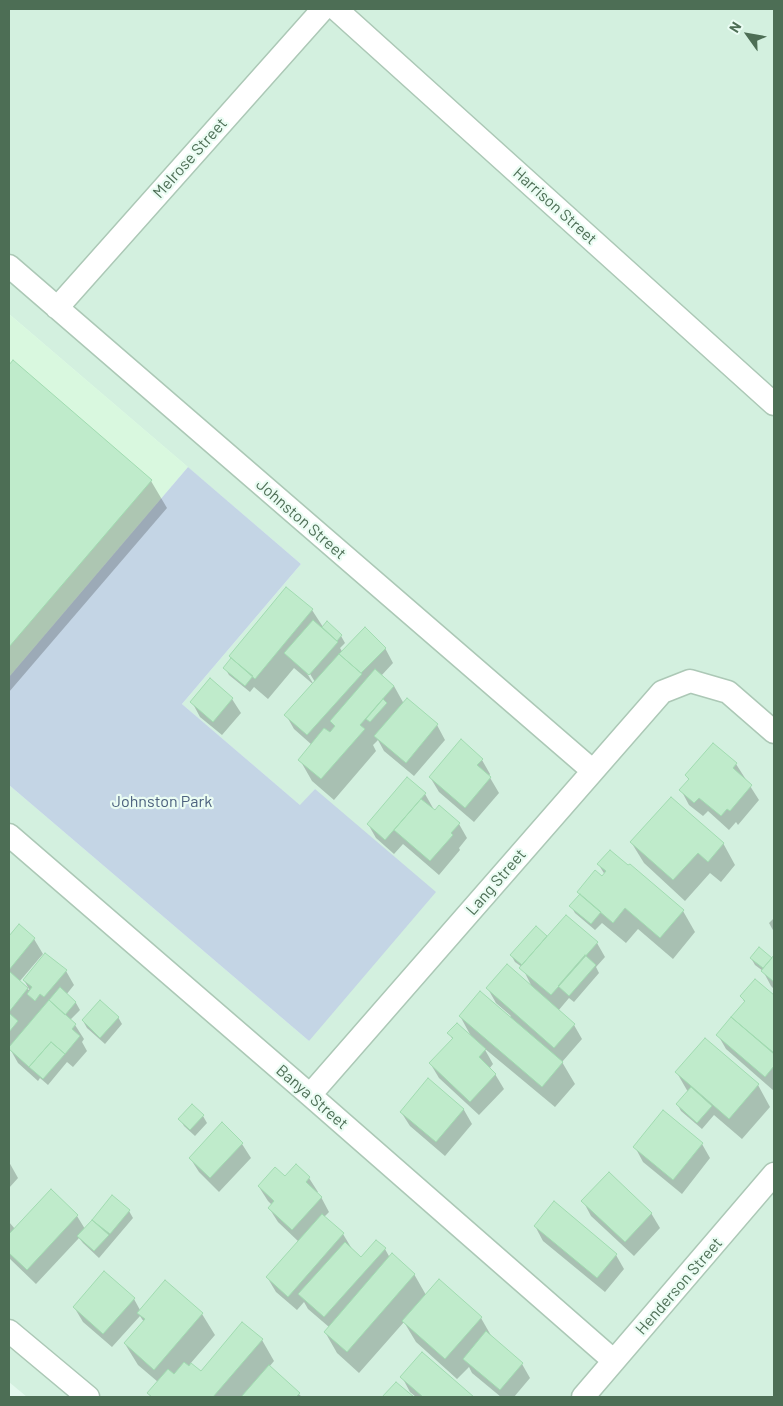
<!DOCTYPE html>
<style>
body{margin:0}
#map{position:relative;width:783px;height:1406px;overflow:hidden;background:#e4f9ee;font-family:Barlow,sans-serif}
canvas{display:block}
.frame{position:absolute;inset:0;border:10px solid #4d6e55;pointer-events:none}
.north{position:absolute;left:723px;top:10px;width:50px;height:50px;-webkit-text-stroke:4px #eafcf3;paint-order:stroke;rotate:302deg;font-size:14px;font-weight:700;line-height:20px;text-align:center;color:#4d6e55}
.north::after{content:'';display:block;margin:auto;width:18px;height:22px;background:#4d6e55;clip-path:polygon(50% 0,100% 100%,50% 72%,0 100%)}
</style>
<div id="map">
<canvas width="783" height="1406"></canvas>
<div class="frame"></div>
<div class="north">N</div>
</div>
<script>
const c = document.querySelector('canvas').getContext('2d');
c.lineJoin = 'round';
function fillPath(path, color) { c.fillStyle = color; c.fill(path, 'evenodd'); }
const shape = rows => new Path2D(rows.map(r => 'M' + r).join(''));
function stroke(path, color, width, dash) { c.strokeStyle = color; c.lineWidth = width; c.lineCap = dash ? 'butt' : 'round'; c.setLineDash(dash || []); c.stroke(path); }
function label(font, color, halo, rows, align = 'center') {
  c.font = font + ' Barlow,sans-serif'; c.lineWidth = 4.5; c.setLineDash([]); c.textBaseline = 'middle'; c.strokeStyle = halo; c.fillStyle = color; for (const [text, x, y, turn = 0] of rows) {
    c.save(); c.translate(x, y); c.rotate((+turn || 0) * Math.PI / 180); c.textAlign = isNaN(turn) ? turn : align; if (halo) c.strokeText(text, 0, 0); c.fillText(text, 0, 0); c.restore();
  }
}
fillPath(shape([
 [9,9,774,9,774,1397,27,1397,9,1382,9,785,309,1041,315,789,301,806,182,704,301,564,9,314]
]), '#d3f0df');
fillPath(shape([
 [9,314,188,467,9,677]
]), '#d9f8df');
fillPath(shape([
 [188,467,301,564,182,704,300,805,315,789,436,892,309,1041,9,785,9,677]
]), '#c4d5e5');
fillPath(shape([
 [13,362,151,481,167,508,9,692,9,367],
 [286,588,312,610,323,627,327,623,341,636,345,643,340,648,343,653,365,629,385,648,393,663,381,676,394,686,404,704,407,700,437,725,445,740,414,776,384,751,378,740,373,745,376,751,334,800,312,781,300,760,312,745,294,729,286,715,314,685,315,687,315,682,307,669,305,670,314,685,294,668,268,699,254,687,250,692,229,675,225,668,232,659,230,657],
 [232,699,241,713,222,735,200,717,192,702],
 [713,745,736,764,759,800,738,825,736,822,729,830,708,811,703,816,689,805,681,790,689,780,686,776],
 [482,760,490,774,489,776,499,793,474,822,439,792,430,777],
 [425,794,433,808,432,810,459,824,467,838,459,848,460,850,439,875,403,844,394,854,376,838,368,824],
 [631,842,723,843,735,865,721,882,710,873,685,901,644,863],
 [599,865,628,867,630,866,683,911,695,932,673,959,638,929,626,943,602,923,595,930,575,913,571,906,605,875],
 [774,918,774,932,769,923],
 [19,926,34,939,43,954,19,982,30,991,24,980,66,971,74,985,66,995,76,1003,80,1010,70,1020,75,1025,84,1039,82,1042,87,1051,73,1067,67,1062,48,1085,40,1078,38,1081,18,1063,9,1047,9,938],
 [536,927,547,938,597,943,605,957,596,967,599,973,574,1002,569,998,558,1011,574,1025,582,1039,562,1062,575,1084,555,1107,484,1048,493,1064,489,1069,495,1074,504,1089,479,1115,439,1078,430,1063,453,1040,449,1033,472,1038,460,1016,509,1018,511,1016,496,1003,488,989,532,987,522,967,515,962,511,955],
 [774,957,774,989,771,986,763,971,755,965,751,958,772,960],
 [755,980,774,997,774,1091,726,1049,718,1035,745,1003,741,996],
 [118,1017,122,1024,105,1044,87,1028,83,1021],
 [677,1073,758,1085,770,1107,742,1139,714,1115,702,1129,681,1111,677,1104,688,1092],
 [428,1080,464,1110,472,1124,445,1156,410,1126,401,1112],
 [203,1116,207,1123,195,1136,184,1126,180,1119],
 [242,1144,251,1158,219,1192,199,1172,190,1158],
 [702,1144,710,1158,682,1194,643,1162,635,1147],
 [9,1162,18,1178,9,1188],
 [285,1178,309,1178,318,1192,316,1193,321,1197,329,1212,324,1217,343,1234,352,1249,361,1258,385,1249,390,1258,414,1274,426,1295,481,1318,493,1339,522,1364,530,1378,514,1397,501,1397,472,1373,469,1367,457,1379,416,1342,404,1322,359,1373,337,1353,325,1332,329,1327,308,1309,304,1302,297,1310,276,1292,267,1277,299,1242,278,1222,269,1208,272,1205,268,1201,259,1187],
 [51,1191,77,1216,85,1229,112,1197,129,1211,133,1218,99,1258,83,1243,79,1238,36,1284,9,1258,9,1222,15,1229],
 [583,1201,651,1213,660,1228,634,1256,591,1216],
 [535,1226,616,1255,624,1269,605,1292,543,1241],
 [134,1299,140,1310,202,1314,215,1335,190,1364,201,1373,262,1340,274,1361,269,1367,302,1397,151,1397,148,1393,158,1382,138,1365,125,1344,144,1322,140,1316,112,1347,83,1322,74,1307],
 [422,1354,472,1397,416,1397,410,1392,402,1377]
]), '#0003');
const building = shape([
 [13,360,152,480,9,647,9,365,13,360],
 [286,587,313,609,255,679,229,656,286,587],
 [313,620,338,642,309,675,284,653,313,620],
 [327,621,342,635,337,641,322,627,327,621],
 [365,627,386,648,361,673,339,654,365,627],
 [339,654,362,674,307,735,284,715,339,654],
 [231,658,253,676,245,686,223,668,231,658],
 [375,669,394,686,360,725,365,729,321,779,298,760,324,728,330,732,335,726,330,721,375,669],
 [210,678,233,698,213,722,190,702,210,678],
 [407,698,438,724,406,763,374,736,407,698],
 [383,699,387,703,370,722,366,719,383,699],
 [461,739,483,759,477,765,491,777,465,808,429,777,461,739],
 [713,743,737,763,733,768,752,785,730,811,727,809,721,816,699,798,694,803,679,790,689,779,685,775,713,743],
 [407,777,426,793,385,840,367,824,407,777],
 [671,797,724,843,708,862,698,853,673,880,630,842,671,797],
 [421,799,435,810,439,805,460,823,451,833,453,835,430,861,394,830,421,799],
 [610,850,628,865,630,864,684,910,660,938,625,908,613,923,577,892,595,870,602,876,606,871,597,864,610,850],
 [580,894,601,912,591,924,569,906,580,894],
 [566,915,598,942,551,995,519,968,566,915],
 [19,924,35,938,9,970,9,936,19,924],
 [536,926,547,936,522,965,510,955,536,926],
 [759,947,772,958,763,968,750,958,759,947],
 [45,953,67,970,44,997,40,994,35,1001,27,994,32,987,23,980,45,953],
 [585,955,596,965,569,996,558,986,585,955],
 [774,955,774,982,761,971,774,955],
 [507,964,575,1024,554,1048,486,988,507,964],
 [9,971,28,988,9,1012,9,971],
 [755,979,774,995,774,1053,731,1017,745,1001,740,996,755,979],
 [60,987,76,1002,65,1015,49,1000,60,987],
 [480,991,563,1062,542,1087,459,1016,480,991],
 [49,1000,76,1024,72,1029,80,1036,65,1054,51,1042,29,1067,9,1049,9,1047,49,1000],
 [100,1000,119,1017,100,1038,82,1020,100,1000],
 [9,1013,18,1021,9,1032,9,1013],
 [731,1017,774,1054,774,1066,765,1077,716,1035,731,1017],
 [457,1023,486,1049,479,1057,496,1074,470,1102,429,1063,453,1038,447,1033,457,1023],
 [705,1038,759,1084,729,1119,675,1072,705,1038],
 [51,1042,65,1054,43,1079,29,1067,51,1042],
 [428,1078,464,1109,436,1142,400,1112,428,1078],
 [691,1087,712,1106,697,1123,676,1104,691,1087],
 [192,1104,204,1115,190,1130,178,1119,192,1104],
 [663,1110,703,1143,673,1180,633,1147,663,1110],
 [222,1122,243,1143,210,1178,189,1158,222,1122],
 [296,1164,310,1177,306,1182,322,1197,292,1230,268,1208,274,1201,258,1186,275,1167,285,1176,296,1164],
 [609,1172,652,1213,625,1242,581,1201,609,1172],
 [51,1189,78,1215,27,1270,9,1253,9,1234,51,1189],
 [112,1195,130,1210,110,1234,92,1220,112,1195],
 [554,1201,617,1254,597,1278,534,1226,554,1201],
 [322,1214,344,1233,288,1297,266,1277,322,1214],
 [92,1220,109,1235,94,1251,77,1236,92,1220],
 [376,1240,386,1248,324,1317,298,1294,345,1242,361,1257,376,1240],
 [392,1253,415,1274,347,1352,324,1332,392,1253],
 [104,1271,135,1298,103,1334,73,1307,104,1271],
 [439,1279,482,1317,445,1359,402,1321,439,1279],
 [165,1280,203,1313,154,1370,124,1343,145,1319,137,1313,165,1280],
 [242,1322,263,1339,213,1397,152,1397,147,1393,168,1369,174,1374,184,1362,189,1366,191,1363,201,1371,242,1322],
 [486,1331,523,1363,500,1390,463,1359,486,1331],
 [422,1352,474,1397,423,1397,400,1377,422,1352],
 [269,1365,300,1393,296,1397,241,1397,269,1365],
 [396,1382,414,1397,382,1397,396,1382]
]);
fillPath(building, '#bfebcb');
stroke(building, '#a1dcb1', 1);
const street = shape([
 [336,9,774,404],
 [9,266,593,771],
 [57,308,323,9],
 [9,835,310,1095,614,1361],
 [310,1095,662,692,690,681,728,692,774,732],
 [9,1331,88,1397],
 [583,1397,774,1174]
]);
stroke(street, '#acc8b6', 25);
stroke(street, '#fff', 22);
label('16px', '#4d6e55', '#eafcf3', [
 ["Melrose Street",190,158,-48],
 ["Harrison Street",555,206,42],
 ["Johnston Street",301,519,41],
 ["Lang Street",496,882,-49],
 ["Banya Street",312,1097,41],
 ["Henderson Street",679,1286,-49]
]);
label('16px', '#4c617e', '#eafcf3', [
 ["Johnston Park",162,802]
]);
</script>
